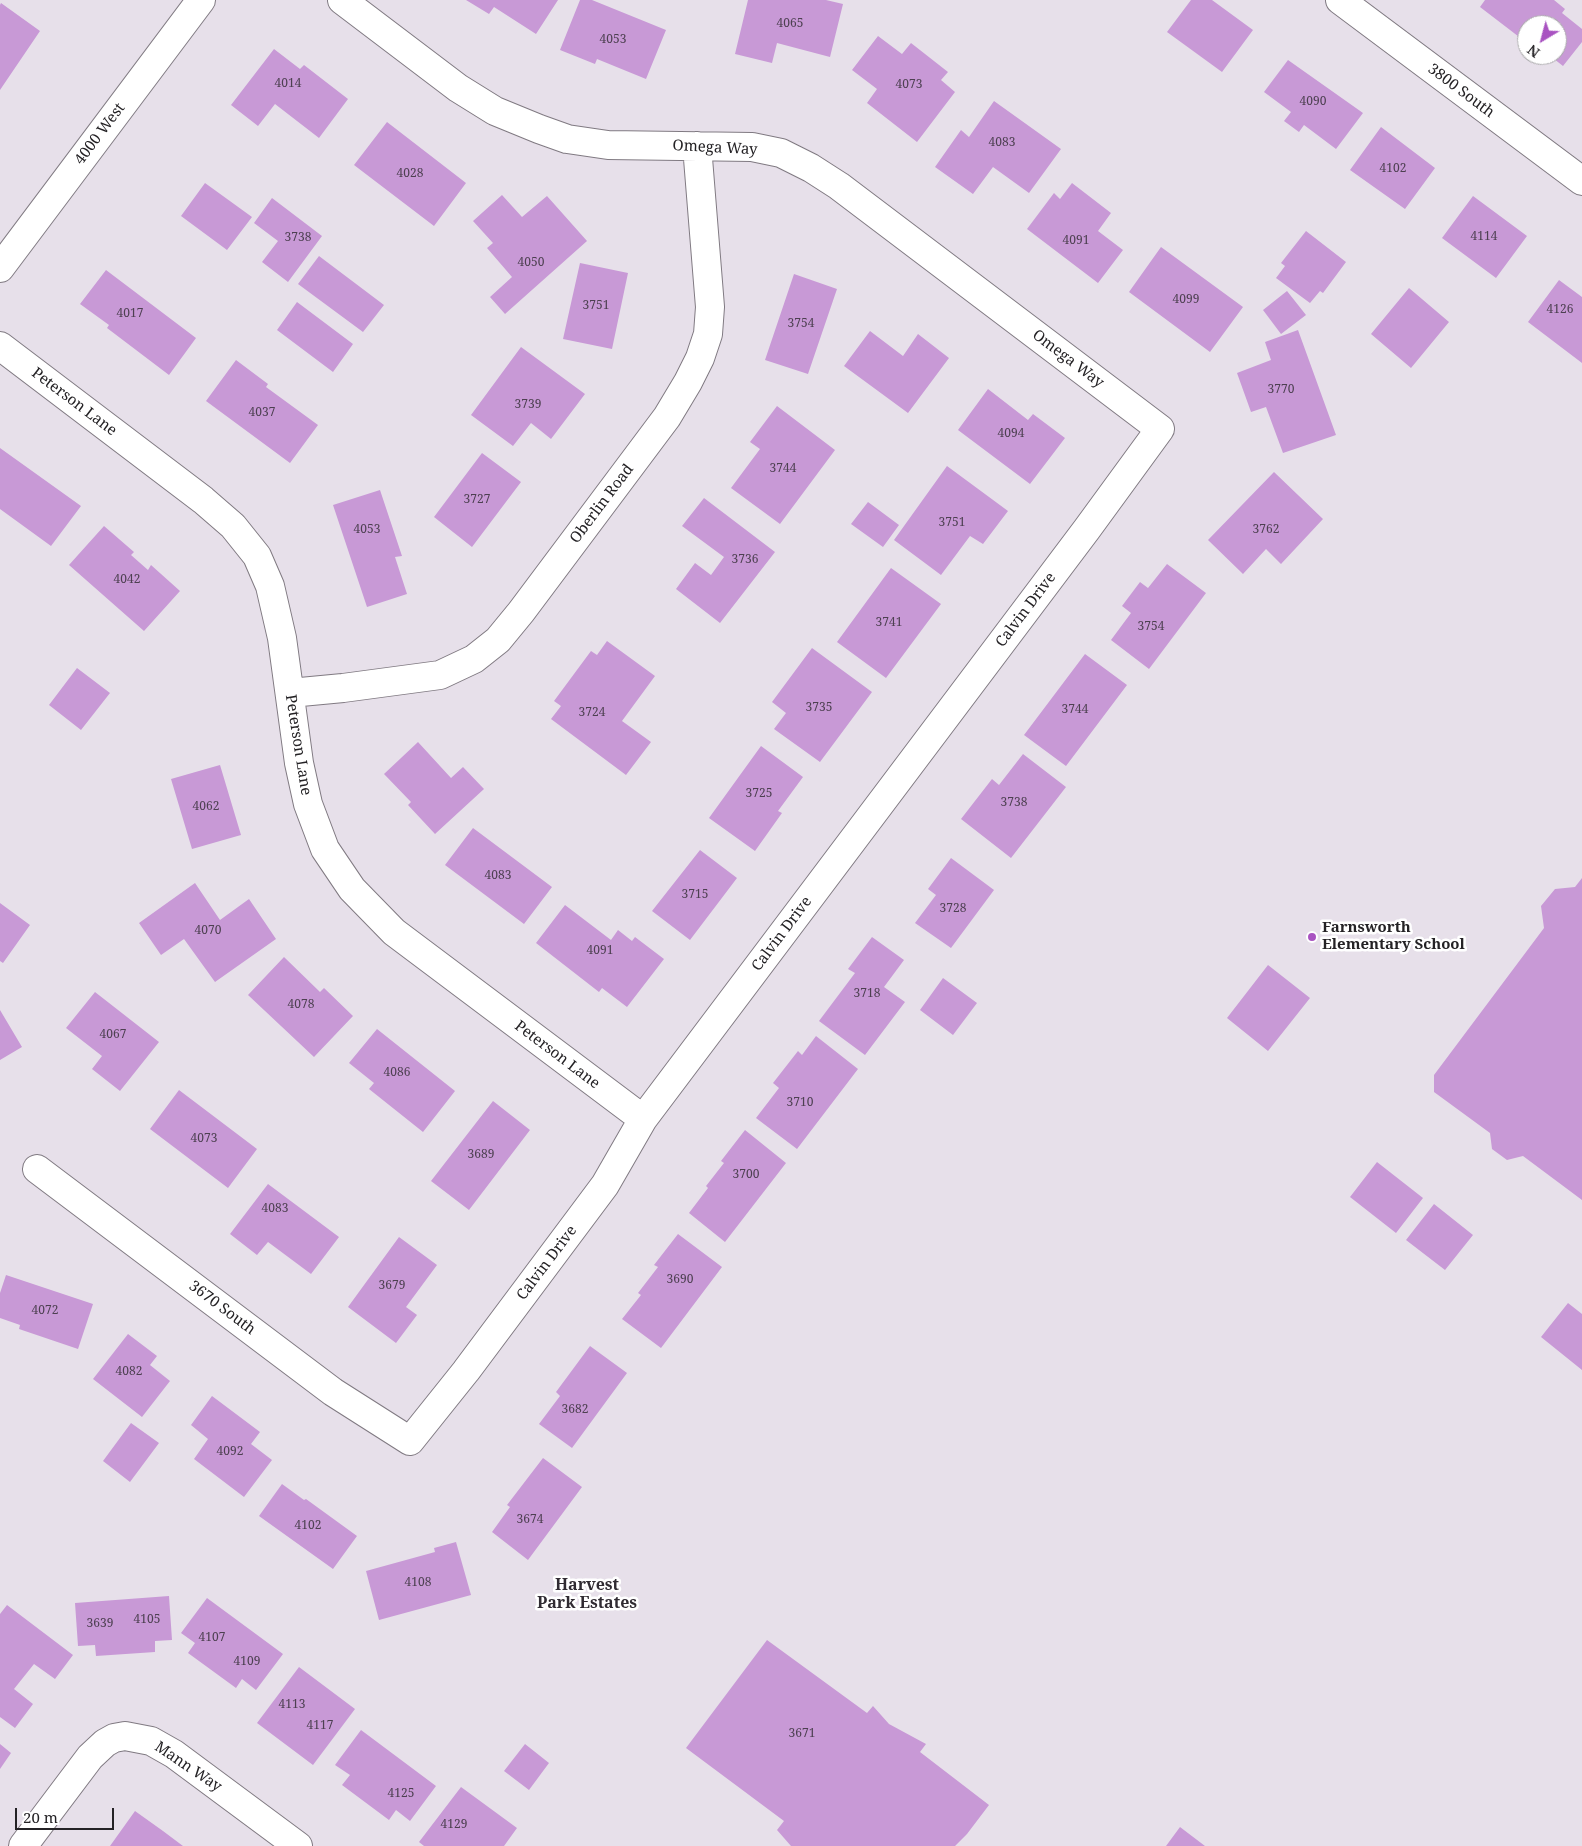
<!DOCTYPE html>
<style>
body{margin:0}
#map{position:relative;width:1582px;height:1846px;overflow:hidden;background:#e7e0ea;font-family:"Noto Serif",serif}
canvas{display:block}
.north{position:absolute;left:1517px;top:15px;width:50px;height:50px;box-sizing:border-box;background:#fff;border:1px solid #a7a7a8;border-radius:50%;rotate:217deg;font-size:14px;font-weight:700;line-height:20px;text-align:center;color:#242225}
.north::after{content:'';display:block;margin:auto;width:18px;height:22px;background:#a953c1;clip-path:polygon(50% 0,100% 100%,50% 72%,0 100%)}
.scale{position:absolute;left:15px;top:1808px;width:99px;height:22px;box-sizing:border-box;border:2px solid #242225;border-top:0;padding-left:6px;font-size:15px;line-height:18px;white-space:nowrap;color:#242225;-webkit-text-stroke:4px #fff;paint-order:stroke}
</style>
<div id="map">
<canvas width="1582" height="1846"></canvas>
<div class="north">N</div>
<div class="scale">20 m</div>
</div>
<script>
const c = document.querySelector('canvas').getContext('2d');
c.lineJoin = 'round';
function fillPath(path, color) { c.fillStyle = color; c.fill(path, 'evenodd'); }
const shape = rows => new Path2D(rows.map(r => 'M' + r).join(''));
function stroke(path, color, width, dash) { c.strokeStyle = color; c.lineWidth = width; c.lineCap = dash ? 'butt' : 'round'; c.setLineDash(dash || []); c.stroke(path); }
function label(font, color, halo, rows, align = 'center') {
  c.font = font + ' "Noto Serif",serif'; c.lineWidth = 5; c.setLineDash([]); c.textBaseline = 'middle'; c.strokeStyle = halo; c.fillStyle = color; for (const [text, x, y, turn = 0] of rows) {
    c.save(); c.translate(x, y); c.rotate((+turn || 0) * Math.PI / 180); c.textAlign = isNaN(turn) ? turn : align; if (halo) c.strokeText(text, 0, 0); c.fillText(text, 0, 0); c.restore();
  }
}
fillPath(shape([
 [466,0,558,0,536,34,494,7,489,14],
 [580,0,592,0,666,30,646,79,597,59,595,64,560,50],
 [748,0,826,0,843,4,830,57,777,43,772,63,735,54],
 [1191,0,1212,0,1253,30,1222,72,1167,32],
 [1485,0,1554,0,1565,9,1562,13,1582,29,1582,42,1563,66,1549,55,1557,55,1557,25,1527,25,1527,43,1480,7],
 [1,3,40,31,0,90,0,5],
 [878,36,902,54,911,43,948,72,941,80,955,92,917,142,867,103,877,89,852,70],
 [274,49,300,69,304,65,348,99,319,138,275,104,258,126,231,105],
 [1288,60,1363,113,1336,149,1304,125,1299,132,1284,121,1291,112,1264,92],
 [994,101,1061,149,1029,193,993,167,973,194,935,167,961,130,969,137],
 [387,122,466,183,434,226,354,165],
 [1381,127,1435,168,1405,209,1350,170],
 [205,183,252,217,227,250,181,216],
 [1072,183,1111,213,1098,231,1123,250,1098,283,1027,229,1054,193,1060,199],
 [502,195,522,217,547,196,587,241,505,314,490,297,512,277,487,248,493,243,473,221],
 [1473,196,1527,236,1496,278,1442,238],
 [272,198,322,236,288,282,262,262,278,241,254,223],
 [1306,231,1346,262,1323,293,1320,291,1310,303,1276,278,1285,266,1281,263],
 [1161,247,1243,307,1210,352,1129,292],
 [319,256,384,305,363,332,298,284],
 [580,263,628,273,612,349,563,339],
 [106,270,196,338,169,375,107,328,109,325,80,304],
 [794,274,837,289,808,374,765,360],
 [1559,280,1582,297,1582,363,1528,322],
 [1409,288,1449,322,1411,368,1371,334],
 [1287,291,1306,315,1281,334,1263,310],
 [297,302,353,344,333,372,277,330],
 [1298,330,1336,435,1283,453,1266,407,1251,412,1237,373,1271,360,1265,342],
 [870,331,903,356,918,334,949,358,908,413,844,366],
 [521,347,585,394,551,439,531,423,513,446,471,415],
 [236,360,268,384,266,387,318,425,290,463,206,401],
 [988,389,1028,420,1033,414,1065,438,1030,484,958,430],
 [777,406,835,450,780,524,731,488,760,449,750,442],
 [0,448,81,506,51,546,0,509],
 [482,453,521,482,472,547,434,517],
 [947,466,1008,511,983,544,970,536,941,575,894,540],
 [1274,472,1323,519,1281,564,1266,549,1243,574,1208,540],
 [380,490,402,556,395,557,407,594,367,607,333,505],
 [704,498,775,552,720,623,676,589,695,563,711,575,724,557,682,526],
 [868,502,899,525,883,547,851,524],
 [104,526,134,552,131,555,148,570,151,565,180,591,144,631,69,565],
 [1167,564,1206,593,1149,669,1111,640,1131,613,1122,606,1140,582,1148,588],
 [891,568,941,604,886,678,837,642],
 [607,641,655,676,622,721,651,742,626,775,551,719,561,706,554,701,591,651,597,655],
 [812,648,872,692,820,762,774,729,786,713,772,702],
 [1085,654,1127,685,1066,766,1024,735],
 [77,668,110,693,81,730,49,705],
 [418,742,451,778,463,767,484,789,435,834,408,805,411,802,384,774],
 [761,746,803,777,778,811,782,813,755,851,709,818],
 [1023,754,1066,787,1011,858,961,819,992,779,999,785],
 [220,765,241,835,192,849,171,779],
 [473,828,552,887,524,924,445,865],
 [700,850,737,878,690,940,652,911],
 [951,858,994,890,951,948,915,923,936,895,928,889],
 [1582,878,1582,1200,1523,1156,1507,1160,1492,1149,1490,1133,1434,1092,1434,1075,1544,928,1541,906,1555,889,1575,887],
 [195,883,220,920,249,899,276,939,215,982,184,939,161,955,139,923],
 [0,903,30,925,3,963,0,961],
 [565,905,611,940,618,930,632,941,635,937,664,959,627,1007,602,988,599,992,536,943],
 [872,937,904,960,884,987,905,1002,865,1055,819,1021,855,973,848,969],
 [284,957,320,992,324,988,353,1016,314,1057,248,995],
 [1268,965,1310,998,1268,1051,1227,1018],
 [943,978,977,1003,953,1035,920,1010],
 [95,992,159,1042,120,1091,92,1069,102,1056,66,1028],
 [0,1010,22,1047,0,1060],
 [377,1029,455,1091,423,1132,369,1089,374,1083,349,1063],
 [816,1036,858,1069,797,1149,756,1118,779,1088,773,1083,798,1051,802,1055],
 [179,1090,257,1149,228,1188,150,1129],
 [493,1101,530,1130,469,1210,431,1181],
 [745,1130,786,1163,725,1242,689,1213,708,1188,706,1186,724,1163,721,1161],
 [1377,1162,1423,1198,1396,1233,1350,1197],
 [268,1184,339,1237,311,1274,268,1242,257,1255,230,1234],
 [1434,1204,1473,1235,1445,1270,1406,1240],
 [678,1234,722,1267,661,1348,622,1319,641,1295,638,1293,658,1267,654,1265],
 [399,1237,437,1265,406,1307,417,1315,396,1343,348,1307],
 [6,1275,93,1304,78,1349,19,1329,20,1325,0,1318,0,1293],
 [1568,1303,1582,1314,1582,1370,1541,1337],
 [128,1334,157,1356,150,1365,170,1381,142,1417,93,1379],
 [590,1346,627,1373,572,1448,539,1424,560,1396,556,1392],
 [212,1396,260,1432,251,1444,272,1460,244,1497,194,1459,208,1439,191,1425],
 [131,1423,159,1443,130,1482,103,1461],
 [543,1458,582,1487,528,1560,492,1532,510,1507,507,1505],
 [282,1484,304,1500,306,1499,357,1536,333,1569,259,1516],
 [456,1542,471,1595,379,1620,366,1571,435,1552,434,1548],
 [169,1596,172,1640,155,1641,155,1652,96,1656,95,1645,78,1646,75,1603],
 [207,1598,283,1654,256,1690,242,1679,236,1688,188,1653,195,1643,181,1633],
 [7,1605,73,1655,55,1679,34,1664,14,1689,33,1704,15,1728,0,1717,0,1614],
 [767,1640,867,1713,873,1706,889,1724,926,1744,920,1752,989,1805,967,1834,955,1846,791,1846,777,1830,784,1821,686,1748],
 [299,1667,355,1709,313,1765,257,1723],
 [361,1730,436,1786,410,1821,396,1810,389,1820,342,1785,350,1775,335,1765],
 [0,1744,11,1753,0,1769],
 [525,1744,549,1763,529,1790,504,1771],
 [461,1787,517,1828,504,1846,424,1846,419,1842],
 [135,1811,163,1831,183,1846,110,1846],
 [1180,1827,1205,1846,1166,1846]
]), '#c899d6');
const minor = shape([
 [1340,0,1582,181],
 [0,268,201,0],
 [0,346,203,500,233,526,257,556,270,586,282,638,299,763,308,804,325,849,352,889,394,932,643,1119],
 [290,693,343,688,440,675,474,659,498,640,521,612,667,417,688,382,700,358,708,334,710,307,697,146],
 [37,1169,333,1392,410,1441,466,1371,605,1185,643,1119,1087,529,1160,429,839,186,811,168,781,153,752,147,608,145,567,139,539,129,495,111,458,88,342,0],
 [23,1846,90,1757,105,1743,114,1738,125,1736,151,1741,174,1754,298,1846]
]);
stroke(minor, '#807a82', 30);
stroke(minor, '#fff', 28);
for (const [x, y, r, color] of [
 [1312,937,5,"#a953c1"]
]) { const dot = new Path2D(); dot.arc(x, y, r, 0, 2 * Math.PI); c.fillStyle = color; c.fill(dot); stroke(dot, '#fff', 2); }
label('12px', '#4d4051', null, [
 ["4065",790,24],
 ["4053",613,40],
 ["4014",288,84],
 ["4073",909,85],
 ["4090",1313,102],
 ["4083",1002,143],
 ["4102",1393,169],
 ["4028",410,174],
 ["4114",1484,237],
 ["3738",298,238],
 ["4091",1076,241],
 ["4050",531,263],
 ["4099",1186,300],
 ["3751",596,306],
 ["4126",1560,310],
 ["4017",130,314],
 ["3754",801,324],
 ["3770",1281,390],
 ["3739",528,405],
 ["4037",262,413],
 ["4094",1011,434],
 ["3744",783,469],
 ["3727",477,500],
 ["3751",952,523],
 ["4053",367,530],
 ["3762",1266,530],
 ["3736",745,560],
 ["4042",127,580],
 ["3741",889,623],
 ["3754",1151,627],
 ["3735",819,708],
 ["3744",1075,710],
 ["3724",592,713],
 ["3725",759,794],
 ["3738",1014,803],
 ["4062",206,807],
 ["4083",498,876],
 ["3715",695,895],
 ["3728",953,909],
 ["4070",208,931],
 ["4091",600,951],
 ["3718",867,994],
 ["4078",301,1005],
 ["4067",113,1035],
 ["4086",397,1073],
 ["3710",800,1103],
 ["4073",204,1139],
 ["3689",481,1155],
 ["3700",746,1175],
 ["4083",275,1209],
 ["3690",680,1280],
 ["3679",392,1286],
 ["4072",45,1311],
 ["4082",129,1372],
 ["3682",575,1410],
 ["4092",230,1452],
 ["3674",530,1520],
 ["4102",308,1526],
 ["4108",418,1583],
 ["4105",147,1620],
 ["3639",100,1624],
 ["4107",212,1638],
 ["4109",247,1662],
 ["4113",292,1705],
 ["4117",320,1726],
 ["3671",802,1734],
 ["4125",401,1794],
 ["4129",454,1825]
]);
label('15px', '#242225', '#fff', [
 ["3800 South",1461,91,37],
 ["4000 West",100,134,-53],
 ["Omega Way",715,148,3],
 ["Omega Way",1068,359,37],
 ["Peterson Lane",74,402,37],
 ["Oberlin Road",602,504,-53],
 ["Calvin Drive",1026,610,-53],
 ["Peterson Lane",298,745,81],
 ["Calvin Drive",782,934,-53],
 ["Peterson Lane",557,1055,37],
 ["Calvin Drive",547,1263,-53],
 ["3670 South",222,1308,37],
 ["Mann Way",188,1767,34]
]);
label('bold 15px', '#242225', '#fff', [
 ["Farnsworth",1322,928],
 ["Elementary School",1322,945]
], 'left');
label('bold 16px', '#302b32', '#fff', [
 ["Harvest",587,1585],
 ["Park Estates",587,1603]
]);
</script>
